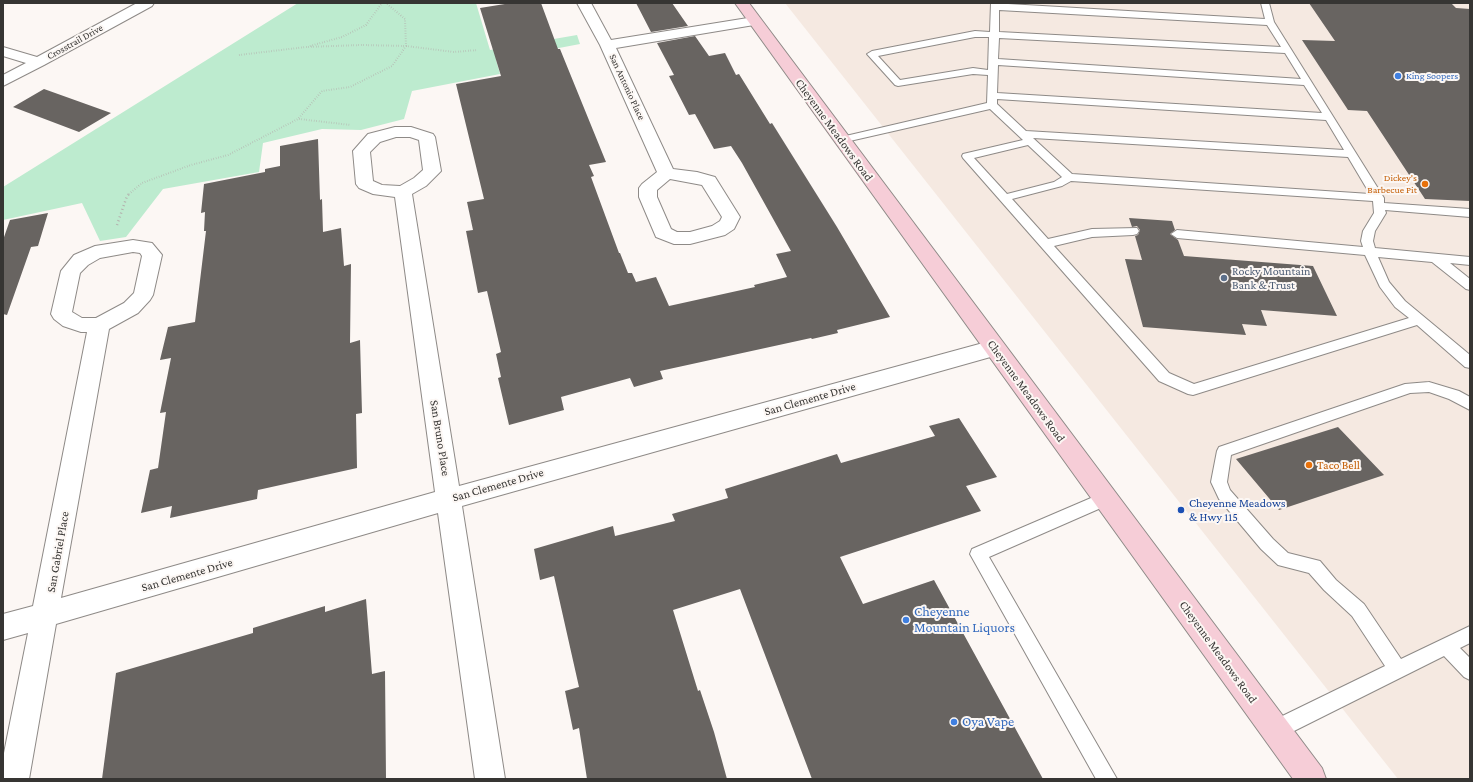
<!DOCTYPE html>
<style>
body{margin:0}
#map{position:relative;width:1473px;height:782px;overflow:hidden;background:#fcf7f4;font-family:"Crimson Pro",serif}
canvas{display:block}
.frame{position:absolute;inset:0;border:4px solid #363533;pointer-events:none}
</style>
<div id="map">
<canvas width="1473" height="782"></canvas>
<div class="frame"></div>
</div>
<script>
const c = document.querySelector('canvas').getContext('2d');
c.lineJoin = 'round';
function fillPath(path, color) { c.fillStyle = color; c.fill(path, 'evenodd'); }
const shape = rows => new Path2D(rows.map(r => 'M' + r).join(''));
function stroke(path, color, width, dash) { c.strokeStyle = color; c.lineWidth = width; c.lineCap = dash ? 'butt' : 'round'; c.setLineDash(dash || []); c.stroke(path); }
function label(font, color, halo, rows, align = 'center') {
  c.font = font + ' "Crimson Pro",serif'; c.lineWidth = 4; c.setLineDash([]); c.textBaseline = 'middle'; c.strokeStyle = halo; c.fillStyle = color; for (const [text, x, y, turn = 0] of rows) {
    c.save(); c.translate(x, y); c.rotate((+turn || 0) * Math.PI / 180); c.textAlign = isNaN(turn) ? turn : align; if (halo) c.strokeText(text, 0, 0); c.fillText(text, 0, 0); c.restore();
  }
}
fillPath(shape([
 [785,3,1470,3,1470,779,1398,779]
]), '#f5e9e1');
fillPath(shape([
 [298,3,476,3,490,50,577,35,580,44,496,60,500,74,412,91,404,119,361,130,322,129,263,143,259,172,163,189,126,237,100,241,82,203,3,220,3,187]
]), '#bdebcf');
fillPath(shape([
 [511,3,541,3,558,49,560,49,606,162,589,165,594,176,591,177,619,253,620,253,628,273,632,273,636,282,656,277,669,306,755,287,754,285,787,277,776,254,791,251,742,163,731,146,714,149,695,114,689,115,669,76,674,75,657,43,695,36,709,56,725,53,736,75,739,74,770,124,772,123,837,227,890,317,837,330,838,333,812,339,811,338,660,371,663,379,634,387,630,378,561,397,564,410,509,425,498,378,501,377,496,354,501,352,487,291,478,293,466,231,473,230,467,202,484,199,456,84,501,76,480,8],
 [636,3,672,3,688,26,651,32],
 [1309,3,1451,3,1456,8,1470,9,1470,201,1425,199,1367,111,1348,110,1302,40,1335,41],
 [44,89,111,113,79,132,13,107],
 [318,139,320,200,322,199,323,232,341,228,344,266,351,264,350,343,360,340,362,413,356,414,357,468,258,490,257,499,170,518,172,506,141,513,150,470,158,468,166,412,160,413,171,358,160,360,168,327,195,322,206,231,204,231,205,212,201,213,204,184,265,172,265,169,280,166,280,146],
 [48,213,38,246,31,247,7,315,3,314,3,240,10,220],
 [1129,218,1172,221,1175,230,1170,234,1178,240,1184,256,1313,266,1337,316,1261,310,1267,326,1242,324,1246,335,1143,327,1125,259,1142,260,1135,236,1138,235,1140,230,1137,226,1132,227],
 [959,418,997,477,966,486,981,511,840,557,863,604,934,580,1043,779,812,779,740,589,673,610,698,691,700,690,714,732,727,779,587,779,579,728,573,730,565,691,579,687,554,576,540,580,534,549,613,526,615,536,675,521,672,514,728,498,725,489,837,454,841,463,935,436,929,426],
 [1338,427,1384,475,1279,510,1236,459],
 [366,599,372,674,385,671,386,779,102,779,116,673,253,633,253,628,325,606,325,612]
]), '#686461');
const service = shape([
 [991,3,1265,19,1261,3,1269,3,1274,22,1384,198,1384,203,1470,209,1470,217,1385,210,1386,213,1375,231,1373,241,1375,248,1470,257,1470,265,1450,263,1470,279,1470,290,1466,289,1432,262,1378,257,1389,282,1405,301,1470,355,1470,368,1465,367,1417,325,1193,395,1188,394,1159,381,963,158,962,156,963,154,1023,140,990,109,841,143,837,142,836,140,837,138,987,103,988,75,973,74,898,86,895,85,867,54,872,51,975,31,990,32,991,3],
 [999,10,1267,25,1281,47,999,32,999,10],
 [975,37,989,37,988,70,973,68,900,80,878,56,975,37],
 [999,38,1285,53,1301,79,998,59,999,38],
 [998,65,1304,85,1322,113,997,93,998,65],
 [997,99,1326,120,1344,150,1026,131,997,104,997,99],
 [1033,138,1348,157,1370,194,1072,174,1033,138],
 [1028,145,1062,177,1054,182,1007,194,974,158,1028,145],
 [1071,181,1373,201,1374,213,1363,231,1361,241,1363,247,1177,230,1171,234,1177,238,1365,255,1380,287,1395,307,1409,318,1194,384,1169,373,1054,246,1092,237,1133,235,1137,234,1139,231,1137,228,1092,229,1048,239,1012,199,1062,186,1071,181],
 [1429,382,1459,391,1470,397,1470,410,1449,399,1429,392,1410,393,1231,455,1227,482,1230,490,1273,539,1288,553,1320,561,1336,580,1364,604,1401,659,1470,626,1470,643,1460,648,1470,658,1470,680,1464,677,1444,656,1282,737,1275,739,1268,737,1266,730,1268,723,1385,666,1352,616,1324,590,1309,573,1278,565,1261,549,1219,499,1211,482,1217,451,1219,447,1405,384,1429,382],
 [1105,492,1110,494,1113,499,1110,504,989,557,1117,779,1096,779,970,554,972,549,1105,492]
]);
const minor = shape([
 [137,3,154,3,152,6,44,65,3,86,3,75,26,63,3,56,3,47,37,57,137,3],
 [577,3,591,3,611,40,754,17,759,18,761,21,759,24,754,25,616,48,673,169,697,172,715,177,740,217,734,229,725,235,690,244,674,244,656,237,639,197,639,188,642,184,657,172,600,45,577,3],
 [670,179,702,185,722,217,720,221,712,226,690,232,677,232,671,229,657,197,657,190,670,179],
 [395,127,411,127,433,134,435,137,441,171,426,186,412,194,459,486,994,340,1001,342,1005,348,1001,354,994,356,462,506,505,779,475,779,438,513,56,624,29,779,3,779,3,758,28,633,3,640,3,614,33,606,87,332,81,332,63,326,54,319,51,314,61,271,74,255,95,246,133,240,152,243,162,255,153,295,150,300,138,313,109,329,61,598,435,492,395,197,373,194,359,188,356,184,353,151,368,134,395,127],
 [396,137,410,137,419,140,423,170,414,178,400,186,382,185,373,181,370,152,380,142,396,137],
 [133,252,140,253,142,256,134,293,124,303,96,318,82,318,72,312,80,273,88,265,100,258,133,252]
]);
const secondary = shape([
 [735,3,749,3,1322,768,1326,779,1293,779,735,3]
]);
stroke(service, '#8e8a87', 2);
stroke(minor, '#8e8a87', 2);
stroke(secondary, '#8e8a87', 2);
stroke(shape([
 [310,46,342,37,366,25,382,3],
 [239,55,306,47,361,45,406,46,454,52,478,50],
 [299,119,351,125],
 [129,194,142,183,191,165,228,155,298,119,322,91,350,87,392,66,406,46,405,19,386,3]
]), '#b3b0ad', 2, [0.5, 2]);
stroke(shape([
 [117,225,127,196,130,193]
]), '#b3b0ad', 2.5, [1, 3]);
fillPath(service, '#fff');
fillPath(minor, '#fff');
fillPath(secondary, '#f6cdd7');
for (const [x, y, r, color] of [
 [1398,76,4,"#3f7fe0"],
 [1425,184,4,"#e8710a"],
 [1224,278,4,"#5c6f8a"],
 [1309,465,4,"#e8710a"],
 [1181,510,4,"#1a4fb4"],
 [906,620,4,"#3f7fe0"],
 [954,722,4,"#3f7fe0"]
]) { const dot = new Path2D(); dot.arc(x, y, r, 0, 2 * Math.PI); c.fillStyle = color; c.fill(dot); stroke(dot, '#fcf7f4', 1.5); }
label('10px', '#363533', '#fcf7f4', [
 ["Crosstrail Drive",75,42,-29],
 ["San Antonio Place",627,87,65]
]);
label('10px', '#366cbe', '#fcf7f4', [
 ["King Soopers",1406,76]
], 'left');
label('10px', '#c56008', '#fcf7f4', [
 ["Dickey's",1417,178],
 ["Barbecue Pit",1417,190]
], 'right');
label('12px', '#363533', '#fcf7f4', [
 ["Cheyenne Meadows Road",834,130,54],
 ["Cheyenne Meadows Road",1026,391,54],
 ["San Clemente Drive",810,399,-16],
 ["San Bruno Place",440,438,81],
 ["San Clemente Drive",498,485,-16],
 ["San Gabriel Place",58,552,-80],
 ["San Clemente Drive",187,575,-16],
 ["Cheyenne Meadows Road",1218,652,54]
]);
label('12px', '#4e5e75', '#fcf7f4', [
 ["Rocky Mountain",1232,271],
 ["Bank & Trust",1232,285]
], 'left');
label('12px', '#c56008', '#fcf7f4', [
 ["Taco Bell",1317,465]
], 'left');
label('12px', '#164399', '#fcf7f4', [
 ["Cheyenne Meadows",1189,503],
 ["& Hwy 115",1189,517]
], 'left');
label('14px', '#366cbe', '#fcf7f4', [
 ["Cheyenne",914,612],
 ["Mountain Liquors",914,628],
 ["Oya Vape",962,722]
], 'left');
</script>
